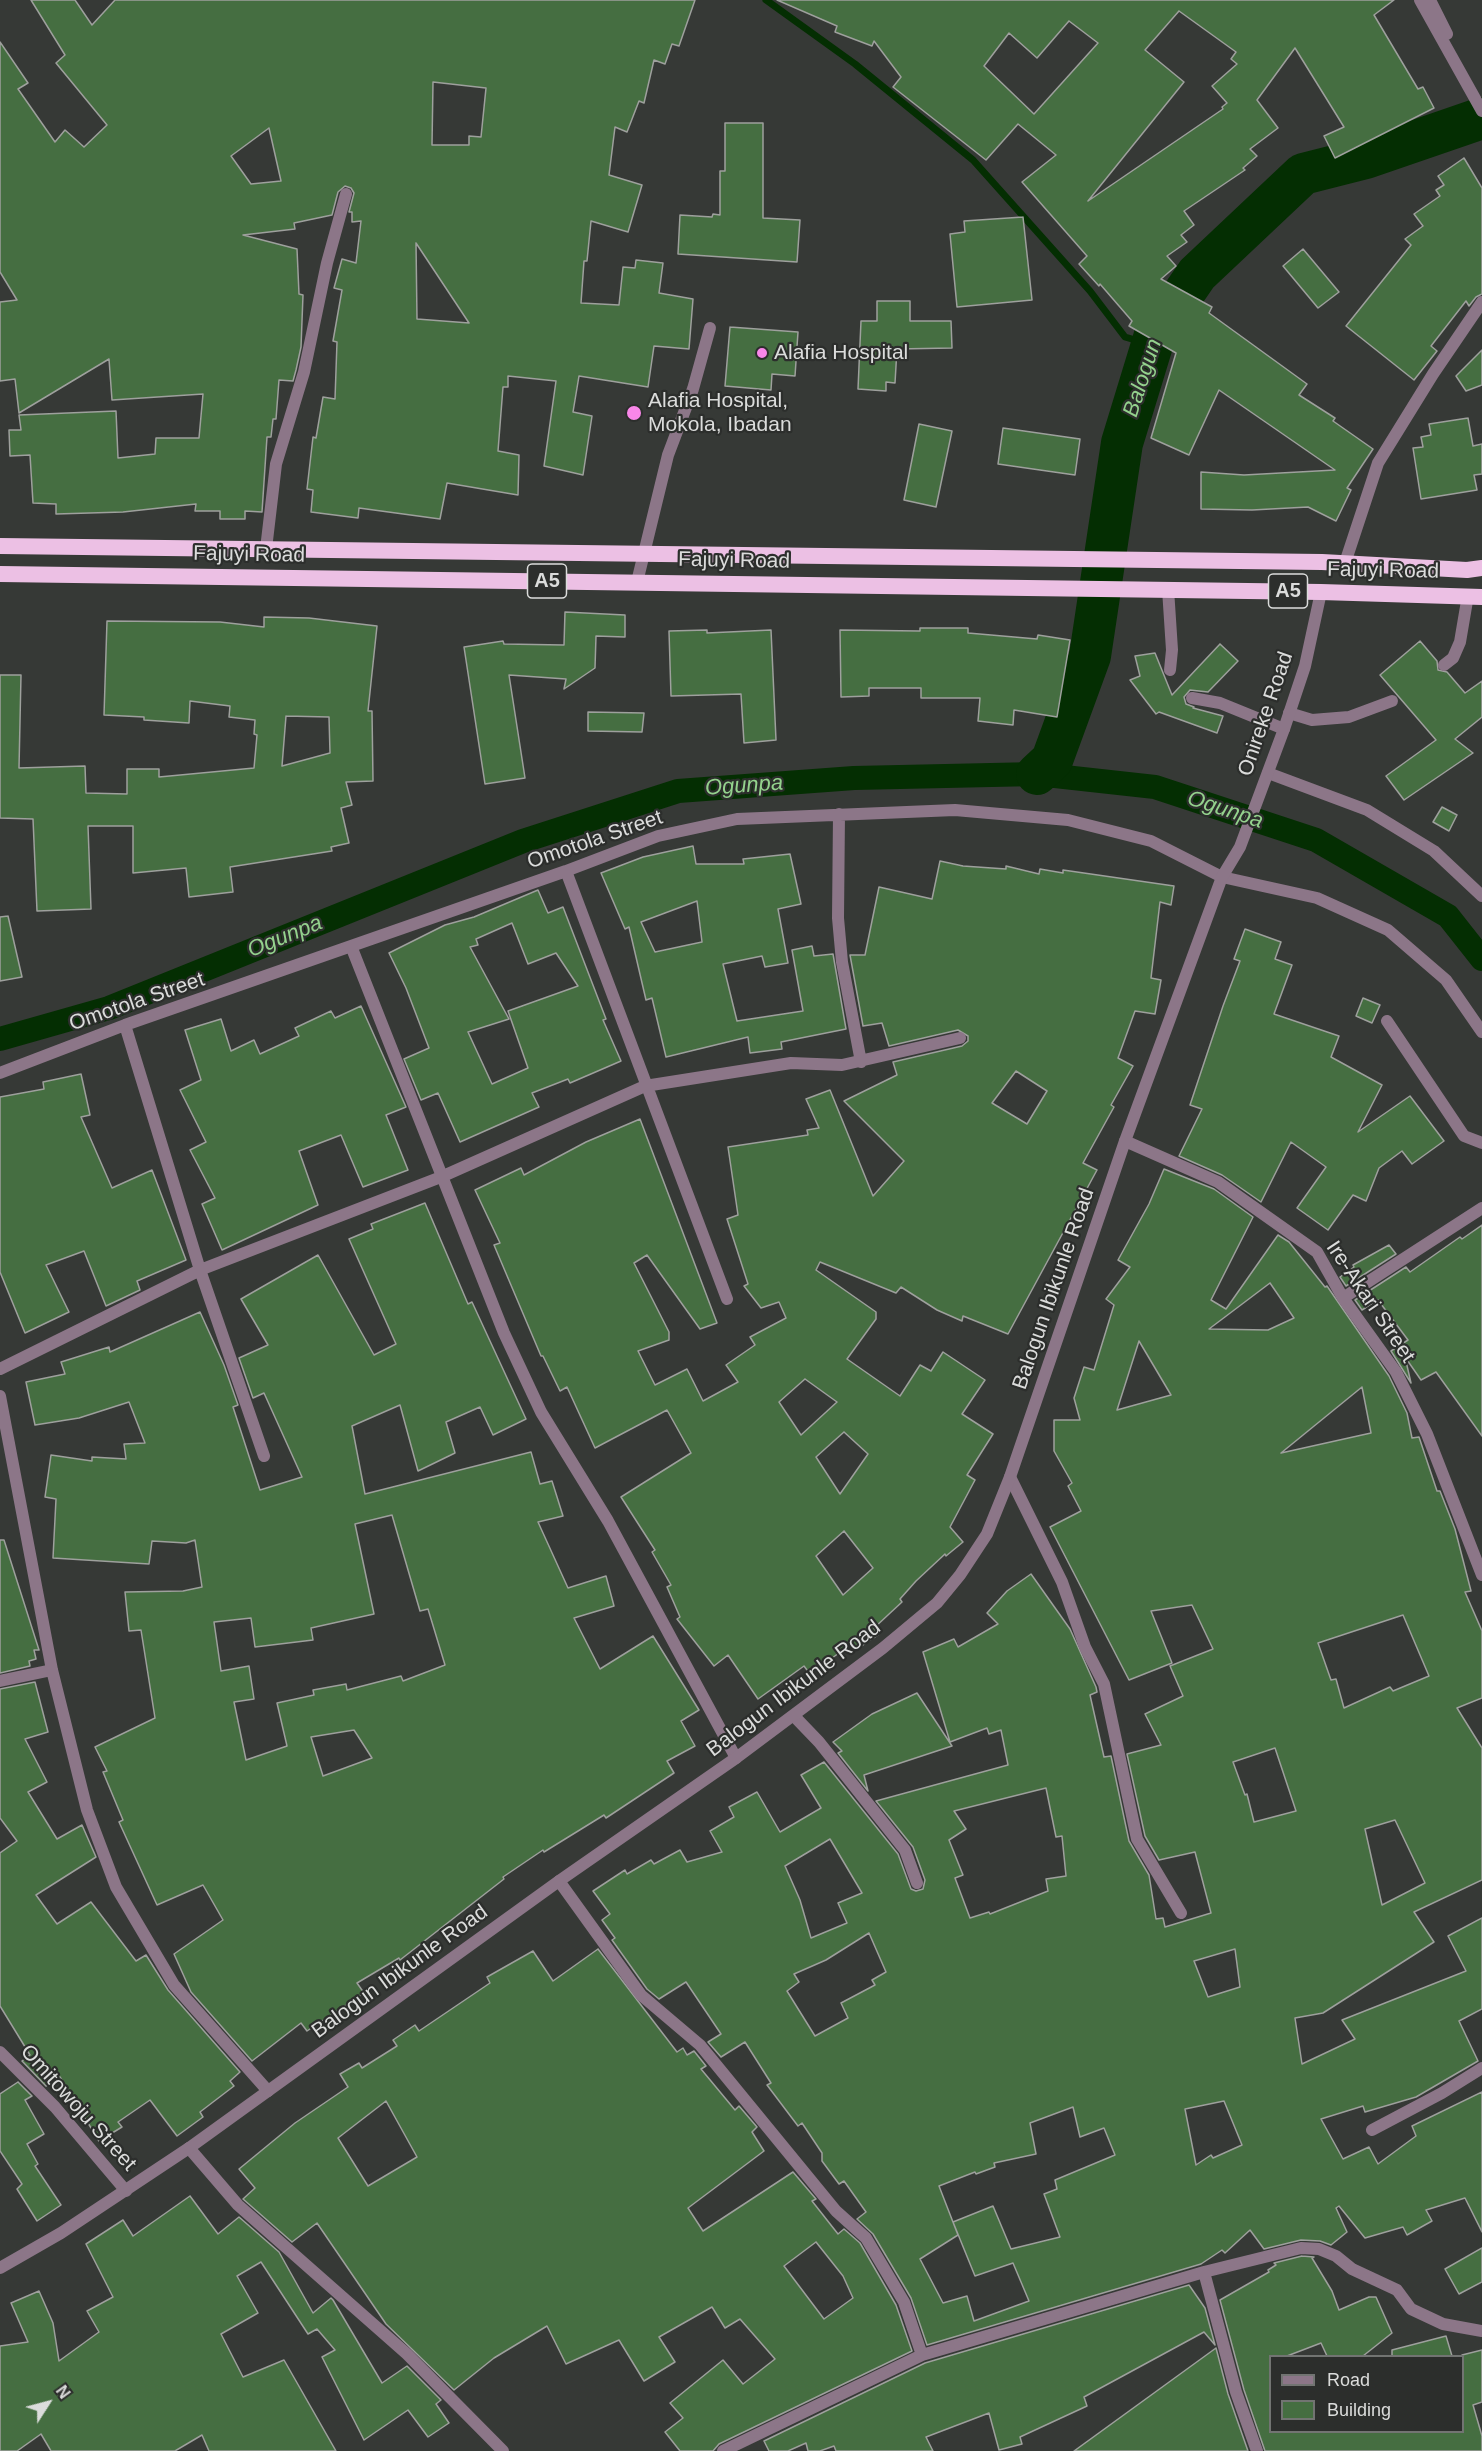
<!DOCTYPE html>
<style>
body{margin:0}
#map{position:relative;width:1482px;height:2451px;overflow:hidden;background:#363936;font-family:Helvetica,sans-serif}
canvas{display:block}
.legend{position:absolute;left:1269px;top:2355px;width:195px;height:78px;box-sizing:border-box;background:#2c2e2c;border:2px solid #727472;margin:0;padding:8px 10px;list-style:none;font-size:18px;color:#dbdcdb}
.legend li{display:flex;align-items:center;gap:12px;height:30px}
.legend b{width:30px;border:2px solid #727472}
.north{position:absolute;left:18px;top:2373px;width:60px;height:60px;-webkit-text-stroke:4px #2c2e2c;paint-order:stroke;rotate:54deg;font-size:16px;font-weight:700;line-height:24px;text-align:center;color:#dbdcdb}
.north::after{content:'';display:block;margin:auto;width:21px;height:27px;background:#dbdcdb;clip-path:polygon(50% 0,100% 100%,50% 72%,0 100%)}
</style>
<div id="map">
<canvas width="1482" height="2451"></canvas>
<ul class="legend">
<li><b style="height:8px;background:#8c7688"></b>Road</li>
<li><b style="height:16px;background:#456e41"></b>Building</li>
</ul>
<div class="north">N</div>
</div>
<script>
const c = document.querySelector('canvas').getContext('2d');
c.lineJoin = 'round';
const shape = rows => new Path2D(rows.map(r => 'M' + r).join(''));
function stroke(path, color, width, dash) { c.strokeStyle = color; c.lineWidth = width; c.lineCap = dash ? 'butt' : 'round'; c.setLineDash(dash || []); c.stroke(path); }
function fillPath(path, color) { c.fillStyle = color; c.fill(path, 'evenodd'); }
function label(font, color, halo, rows, align = 'center') {
  c.font = font + ' Helvetica,sans-serif'; c.lineWidth = 4.5; c.setLineDash([]); c.textBaseline = 'middle'; c.strokeStyle = halo; c.fillStyle = color; for (const [text, x, y, turn = 0] of rows) {
    c.save(); c.translate(x, y); c.rotate((+turn || 0) * Math.PI / 180); c.textAlign = isNaN(turn) ? turn : align; if (halo) c.strokeText(text, 0, 0); c.fillText(text, 0, 0); c.restore();
  }
}
stroke(shape([
 [766,0,855,64,973,160,1090,291,1125,337,1152,345]
]), '#042e02', 7);
stroke(shape([
 [0,1039,109,1008,523,841,678,791,854,778,1037,774,1155,787,1316,840,1448,916,1482,959]
]), '#042e02', 24);
stroke(shape([
 [1037,774,1052,760,1090,656,1122,443,1155,335,1197,274,1303,174,1366,158,1482,118]
]), '#042e02', 42);
const building = shape([
 [31,0,75,0,92,25,115,0,695,0,679,46,672,44,665,64,654,60,644,103,639,101,627,132,615,127,609,175,642,185,628,232,591,221,587,261,584,261,581,303,619,305,623,267,635,268,636,260,663,263,659,293,693,299,689,349,654,346,648,387,579,376,573,412,592,416,583,475,544,466,556,381,508,376,508,387,503,387,498,451,519,455,518,495,447,483,440,519,359,508,358,518,311,512,313,490,307,489,313,437,316,438,323,397,335,399,337,342,333,341,342,290,334,288,342,259,356,263,361,221,352,222,352,212,349,212,354,193,351,188,345,186,338,192,332,215,294,223,295,229,243,235,297,249,299,294,303,295,301,347,296,370,293,381,279,380,276,419,273,419,271,437,267,437,262,512,245,511,245,519,220,519,220,511,195,511,196,504,123,512,56,514,56,504,33,503,30,455,10,456,9,430,21,430,19,415,116,411,118,458,155,454,156,438,199,438,203,394,112,400,109,359,19,413,15,379,0,381,0,302,17,300,0,272,0,42,28,83,18,89,55,142,65,130,84,147,107,125,56,63,65,55,31,0],
 [433,82,486,88,481,137,469,136,469,145,432,145,433,82],
 [269,128,281,181,251,184,231,156,269,128],
 [416,243,469,323,417,319,416,243],
 [777,0,1394,0,1374,15,1418,89,1423,87,1434,108,1335,158,1324,136,1344,127,1295,48,1257,100,1278,128,1250,149,1257,156,1243,168,1245,170,1184,211,1194,225,1181,235,1187,242,1167,256,1176,266,1161,279,1212,307,1209,313,1307,384,1299,395,1335,418,1333,421,1373,449,1347,488,1351,490,1336,521,1308,507,1252,510,1201,509,1201,472,1244,475,1335,470,1219,390,1189,455,1151,438,1176,353,1129,326,1132,321,1100,284,1099,286,1079,264,1087,256,1022,182,1056,155,1018,124,986,160,893,87,901,77,874,41,872,46,835,32,837,26,777,0],
 [1179,11,1236,52,1231,59,1237,64,1212,86,1227,103,1222,107,1223,109,1088,201,1184,82,1145,50,1179,11],
 [1069,21,1098,43,1034,114,984,66,1009,33,1037,58,1069,21],
 [725,123,763,123,763,218,800,220,797,262,678,254,680,215,712,217,713,214,720,215,720,171,725,171,725,123],
 [1464,158,1482,188,1482,294,1476,297,1469,306,1466,301,1431,346,1437,351,1414,380,1346,326,1411,245,1405,239,1423,226,1414,214,1440,196,1436,190,1444,185,1438,176,1464,158],
 [1023,217,1032,300,957,307,950,234,965,232,964,221,1023,217],
 [1303,249,1339,292,1318,308,1283,266,1303,249],
 [877,301,910,301,910,321,951,321,952,348,897,349,895,383,886,382,886,391,858,389,861,321,877,321,877,301],
 [730,327,798,332,795,376,772,374,771,390,725,386,730,327],
 [1482,350,1482,385,1466,391,1456,376,1482,350],
 [1468,418,1473,446,1482,444,1482,474,1474,475,1477,490,1421,499,1413,448,1423,447,1421,437,1431,435,1429,424,1468,418],
 [919,424,952,431,936,507,904,500,919,424],
 [1003,428,1080,439,1075,475,998,464,1003,428],
 [565,612,625,615,625,637,596,636,595,668,564,689,566,679,509,675,525,778,485,784,464,647,503,641,504,644,564,645,565,612],
 [264,617,309,618,377,626,368,711,372,711,373,781,346,782,352,805,341,808,349,843,331,847,332,851,230,867,233,892,189,897,186,868,133,873,133,826,88,826,91,909,37,911,33,819,0,818,0,675,21,675,19,768,85,766,86,793,127,794,127,769,159,769,159,777,254,768,257,735,254,734,255,720,229,717,230,706,190,701,189,723,144,720,144,717,104,715,107,621,220,622,264,627,264,617],
 [286,716,329,717,330,753,282,766,286,716],
 [920,628,968,628,968,633,1037,639,1038,635,1070,640,1057,717,1014,710,1013,725,978,721,980,698,921,698,921,688,869,688,869,696,841,697,840,630,920,631,920,628],
 [707,630,707,633,771,630,776,740,744,743,741,694,671,696,669,631,707,630],
 [1420,641,1437,661,1438,670,1447,672,1465,693,1482,681,1482,717,1455,739,1473,753,1404,800,1386,776,1436,740,1380,675,1420,641],
 [1220,644,1238,661,1208,692,1190,690,1184,697,1186,704,1194,707,1193,708,1223,716,1217,733,1159,712,1156,714,1130,680,1140,676,1135,656,1155,653,1172,695,1220,644],
 [588,712,644,713,642,732,588,731,588,712],
 [1442,807,1457,815,1449,831,1433,822,1442,807],
 [693,846,696,864,744,864,743,859,790,854,801,904,778,909,788,963,765,967,762,956,723,964,737,1021,803,1011,792,950,812,946,814,956,833,954,846,1029,781,1042,782,1049,750,1053,748,1037,666,1057,652,998,646,1000,629,927,625,929,601,873,643,857,693,846],
 [697,901,702,942,655,952,641,922,697,901],
 [940,861,963,866,1006,869,1006,866,1039,874,1040,869,1063,873,1063,870,1174,886,1171,905,1160,902,1151,978,1161,980,1155,1014,1135,1011,1118,1058,1133,1066,1111,1105,1114,1107,1083,1163,1097,1170,1008,1334,963,1316,962,1321,937,1310,901,1287,896,1293,820,1262,816,1270,876,1312,876,1319,847,1359,900,1396,920,1365,931,1371,943,1352,985,1380,962,1414,993,1434,967,1475,975,1480,950,1527,963,1542,946,1556,945,1554,916,1581,900,1599,902,1602,874,1628,878,1635,854,1651,850,1645,810,1674,804,1666,758,1699,728,1655,714,1666,677,1619,680,1617,667,1587,671,1585,652,1552,655,1550,621,1497,691,1453,667,1410,595,1448,567,1387,560,1391,543,1356,541,1356,494,1245,500,1243,475,1190,521,1168,524,1175,586,1142,640,1119,717,1323,700,1329,647,1255,634,1263,669,1332,669,1340,638,1351,655,1385,687,1369,703,1401,738,1382,726,1365,755,1345,750,1337,786,1318,779,1302,761,1308,744,1286,748,1284,727,1219,738,1215,728,1147,808,1135,807,1130,819,1128,806,1099,830,1090,873,1196,904,1161,844,1101,897,1075,893,1062,962,1046,968,1041,968,1036,958,1030,889,1046,882,1023,863,1026,850,955,865,955,879,887,932,899,940,861],
 [1016,1071,1047,1091,1027,1124,992,1103,1016,1071],
 [805,1379,837,1402,801,1435,779,1402,805,1379],
 [844,1432,868,1454,840,1494,816,1457,844,1432],
 [844,1531,873,1568,843,1595,816,1556,844,1531],
 [538,890,548,913,563,907,606,1019,603,1020,621,1061,570,1083,568,1079,532,1093,539,1107,460,1142,438,1093,421,1100,404,1059,429,1048,406,988,389,953,445,925,474,917,538,890],
 [512,923,528,964,556,953,578,986,508,1011,528,1068,492,1084,468,1032,509,1019,470,947,478,945,476,939,512,923],
 [8,916,22,977,0,981,0,917,8,916],
 [1245,929,1281,942,1275,959,1292,965,1274,1014,1339,1036,1331,1057,1382,1085,1358,1132,1410,1096,1444,1141,1412,1164,1402,1151,1379,1168,1366,1201,1353,1195,1328,1230,1297,1208,1326,1167,1291,1142,1261,1202,1222,1175,1179,1156,1202,1109,1190,1105,1223,1006,1240,961,1234,959,1245,929],
 [1363,998,1380,1005,1372,1023,1356,1016,1363,998],
 [361,1006,406,1107,386,1115,408,1170,363,1187,341,1135,299,1151,318,1205,222,1250,202,1204,215,1198,190,1150,206,1142,180,1090,201,1080,185,1030,221,1019,231,1051,254,1040,260,1054,299,1036,295,1028,331,1011,335,1018,361,1006],
 [81,1074,90,1115,81,1117,112,1188,152,1170,186,1260,137,1281,140,1290,106,1306,84,1251,46,1265,69,1312,25,1333,0,1272,0,1097,44,1089,43,1082,81,1074],
 [1164,1169,1214,1189,1253,1217,1211,1300,1226,1309,1278,1235,1289,1242,1325,1287,1327,1286,1389,1376,1407,1413,1412,1438,1419,1437,1437,1491,1440,1491,1455,1529,1471,1591,1465,1592,1482,1631,1482,1698,1457,1708,1482,1748,1482,1880,1414,1912,1434,1942,1323,2013,1295,2018,1302,2064,1355,2039,1342,2020,1466,1971,1448,1936,1482,1918,1482,2009,1459,2021,1478,2061,1416,2097,1365,2112,1363,2106,1321,2119,1343,2159,1369,2147,1378,2164,1416,2136,1412,2126,1482,2092,1482,2232,1465,2198,1426,2210,1432,2221,1407,2235,1403,2227,1365,2238,1339,2206,1336,2208,1347,2232,1331,2245,1320,2241,1301,2240,1264,2249,1250,2230,1225,2253,1222,2250,1201,2264,927,2345,911,2298,873,2234,857,2219,866,2212,844,2181,839,2184,822,2161,822,2153,802,2123,798,2126,767,2085,771,2083,745,2042,721,2057,708,2042,721,2034,686,1982,659,1999,647,1989,612,1940,615,1938,602,1920,610,1914,593,1891,625,1870,627,1874,651,1860,654,1864,680,1850,687,1862,722,1852,710,1831,734,1817,729,1807,757,1792,780,1832,821,1808,801,1775,824,1762,898,1854,911,1889,916,1891,923,1889,925,1880,913,1847,876,1801,1008,1765,1001,1730,989,1734,987,1728,950,1742,923,1652,954,1639,958,1647,998,1624,987,1613,1007,1591,1031,1574,1070,1629,1096,1687,1097,1692,1090,1695,1104,1757,1111,1756,1129,1841,1149,1875,1156,1919,1163,1918,1165,1927,1211,1913,1195,1852,1159,1860,1145,1836,1127,1754,1161,1745,1145,1714,1183,1696,1170,1666,1213,1649,1192,1605,1151,1611,1172,1663,1129,1680,1050,1527,1081,1511,1068,1486,1072,1483,1054,1451,1054,1420,1080,1420,1074,1398,1084,1367,1094,1370,1114,1305,1106,1299,1130,1267,1118,1260,1149,1204,1164,1169],
 [1270,1283,1294,1318,1268,1330,1209,1329,1270,1283],
 [1139,1341,1171,1395,1117,1410,1139,1341],
 [1362,1387,1371,1433,1281,1453,1362,1387],
 [1403,1615,1429,1676,1393,1691,1390,1687,1344,1708,1336,1679,1331,1680,1318,1643,1403,1615],
 [1275,1748,1296,1811,1254,1822,1247,1794,1245,1795,1233,1762,1275,1748],
 [1046,1788,1056,1837,1062,1836,1066,1876,1046,1879,1048,1891,990,1914,989,1912,970,1918,955,1878,963,1875,949,1840,966,1829,954,1811,1046,1788],
 [1395,1820,1425,1883,1382,1905,1365,1829,1395,1820],
 [830,1839,862,1893,838,1903,847,1923,811,1938,800,1900,785,1866,830,1839],
 [869,1933,886,1972,872,1980,875,1985,841,2003,848,2018,815,2036,787,1991,799,1982,794,1974,826,1960,869,1933],
 [1235,1949,1240,1987,1208,1997,1194,1961,1235,1949],
 [1224,2101,1242,2145,1213,2158,1211,2155,1196,2165,1185,2109,1224,2101],
 [1073,2107,1080,2137,1104,2128,1115,2155,1055,2180,1057,2189,1044,2194,1060,2237,1011,2249,993,2206,953,2222,975,2276,1013,2263,1029,2301,974,2321,967,2296,943,2303,920,2259,958,2235,939,2186,975,2172,976,2174,995,2167,994,2163,1036,2154,1030,2123,1073,2107],
 [425,1203,468,1304,472,1302,526,1419,493,1435,480,1407,446,1422,455,1453,418,1471,400,1405,352,1426,365,1494,531,1452,540,1484,552,1481,563,1516,538,1522,568,1588,606,1576,614,1606,574,1618,600,1669,653,1636,699,1710,681,1721,695,1746,667,1761,674,1773,606,1818,604,1815,544,1852,543,1850,503,1877,504,1879,400,1960,399,1958,357,1983,364,1993,307,2031,301,2023,252,2061,191,1992,174,1954,223,1920,203,1885,157,1905,119,1822,123,1820,103,1772,107,1771,95,1747,155,1718,141,1630,129,1631,125,1592,183,1591,202,1587,195,1540,186,1543,152,1541,149,1564,53,1558,56,1499,45,1497,51,1455,92,1461,92,1457,126,1459,124,1444,145,1443,129,1402,79,1418,35,1425,26,1382,65,1374,61,1362,109,1347,110,1352,200,1312,224,1365,238,1405,233,1407,260,1490,302,1477,264,1393,253,1398,239,1358,268,1345,241,1299,318,1255,374,1355,396,1344,349,1239,373,1229,371,1224,425,1203],
 [392,1515,420,1611,428,1609,445,1665,403,1681,401,1676,347,1690,346,1684,313,1690,314,1695,277,1703,287,1746,246,1760,234,1702,254,1699,249,1666,221,1671,214,1622,251,1618,255,1647,313,1640,311,1628,374,1614,355,1524,392,1515],
 [354,1730,372,1758,323,1776,311,1737,354,1730],
 [1482,1225,1482,1436,1436,1372,1421,1380,1405,1357,1411,1383,1391,1351,1408,1340,1378,1300,1362,1310,1355,1300,1406,1267,1410,1272,1460,1237,1462,1239,1482,1225],
 [1389,1245,1396,1254,1346,1286,1340,1277,1354,1267,1353,1265,1389,1245],
 [0,1540,4,1540,39,1650,34,1650,36,1659,29,1661,30,1666,0,1673,0,1540],
 [35,1682,48,1732,25,1739,47,1782,28,1792,57,1839,82,1825,96,1857,36,1895,57,1924,91,1902,136,1961,146,1955,168,1990,240,2072,230,2081,234,2086,200,2112,203,2117,177,2136,150,2100,118,2122,122,2127,99,2141,60,2077,46,2086,22,2061,30,2055,0,2006,0,1853,17,1841,0,1818,0,1689,35,1682],
 [917,1693,952,1746,864,1775,868,1791,838,1753,842,1751,833,1742,872,1714,917,1693],
 [598,1949,677,2052,683,2048,687,2055,694,2051,706,2066,701,2069,735,2110,739,2106,757,2127,752,2132,764,2151,688,2208,703,2231,793,2172,816,2199,812,2201,838,2234,844,2229,860,2243,896,2305,912,2351,719,2444,713,2451,680,2451,665,2432,683,2418,670,2403,723,2360,743,2384,775,2359,740,2319,725,2328,712,2307,659,2337,675,2362,644,2381,619,2340,566,2364,547,2326,494,2358,454,2390,386,2324,317,2223,292,2242,243,2199,255,2188,239,2169,295,2123,348,2087,340,2074,359,2063,362,2068,397,2046,393,2040,415,2025,419,2031,490,1983,487,1977,533,1951,553,1981,598,1949],
 [386,2101,417,2157,368,2186,338,2138,386,2101],
 [816,2242,843,2276,853,2298,824,2319,784,2266,816,2242],
 [18,2082,32,2096,25,2100,44,2134,27,2144,38,2164,35,2166,61,2205,37,2221,17,2189,22,2184,0,2151,0,2094,18,2082],
 [190,2196,218,2234,239,2217,279,2252,313,2313,331,2298,333,2300,382,2383,407,2366,441,2400,436,2404,449,2423,428,2437,408,2410,364,2440,322,2357,335,2350,317,2329,308,2334,261,2262,237,2276,258,2313,221,2334,243,2377,284,2360,336,2451,209,2451,202,2435,175,2451,51,2451,41,2434,17,2451,0,2451,0,2346,28,2342,11,2303,39,2291,53,2323,59,2361,99,2332,87,2311,113,2297,86,2244,123,2220,133,2236,190,2196],
 [1482,2248,1482,2282,1459,2294,1445,2269,1482,2248],
 [1302,2256,1314,2257,1312,2258,1332,2291,1339,2310,1369,2297,1376,2297,1392,2333,1363,2356,1327,2356,1321,2343,1287,2356,1270,2356,1270,2432,1462,2432,1462,2355,1482,2350,1482,2402,1473,2405,1482,2436,1482,2451,1265,2451,1244,2390,1220,2300,1269,2272,1268,2270,1276,2265,1274,2263,1302,2256],
 [1189,2285,1205,2308,1215,2345,1204,2332,1084,2397,1087,2406,1020,2437,1022,2444,999,2450,989,2413,926,2437,933,2451,836,2451,834,2446,820,2451,808,2451,806,2443,788,2451,769,2451,764,2441,925,2363,1189,2285],
 [1446,2336,1452,2356,1392,2356,1392,2350,1446,2336],
 [1216,2348,1228,2394,1248,2451,1074,2451,1216,2348]
]);
fillPath(building, '#456e41');
stroke(building, '#9ea09d', 1.5);
stroke(shape([
 [637,582,668,455,693,389,710,328],
 [1168,589,1172,650,1170,670],
 [1444,665,1453,658,1460,642,1468,595],
 [1192,698,1220,703,1284,729],
 [1289,713,1312,720,1349,717,1392,701]
]), '#8c7688', 12);
stroke(shape([
 [1420,0,1482,111],
 [1430,0,1447,34],
 [266,549,276,464,304,372,327,263,346,194],
 [1345,563,1378,463,1433,374,1482,302],
 [1268,773,1367,810,1434,851,1482,896],
 [839,814,838,918,842,962,861,1062],
 [566,871,727,1299],
 [351,946,504,1333,541,1412,608,1521,736,1758],
 [1387,1021,1464,1136,1482,1143],
 [125,1025,200,1270,264,1456],
 [0,1073,125,1025,566,871,658,836,737,819,955,810,1068,820,1151,841,1222,877,1317,898,1388,930,1446,980,1482,1032],
 [1125,1141,1218,1182,1317,1252,1343,1298,1396,1372,1427,1434,1482,1575],
 [1343,1298,1482,1208],
 [0,1369,200,1270,441,1177,645,1086,791,1063,842,1065,960,1038],
 [0,1396,52,1670,87,1810,116,1887,174,1985,268,2091],
 [1010,1477,1062,1582,1085,1647,1104,1684,1137,1839,1181,1913],
 [0,1681,52,1670],
 [794,1716,819,1742,905,1850,917,1883],
 [559,1881,641,1995,700,2045,836,2211,866,2238,904,2302,922,2355],
 [0,2052,55,2107,126,2191],
 [1372,2130,1442,2093,1482,2068],
 [189,2148,238,2205,407,2354,503,2451],
 [1204,2272,1236,2392,1257,2451],
 [723,2451,922,2355,1204,2272,1301,2248,1319,2249,1336,2256,1352,2269,1397,2290,1411,2309,1443,2324,1482,2331]
]), '#8c7688', 12);
stroke(shape([
 [0,2268,61,2233,189,2148,559,1881,736,1758,883,1648,937,1603,960,1575,987,1534,1010,1477,1125,1141,1222,877,1240,847,1284,729,1305,666,1321,592]
]), '#8c7688', 12);
stroke(shape([
 [0,546,1322,562,1467,570,1482,568],
 [0,574,1321,592,1482,597]
]), '#ecc0e4', 16);
for (const [x, y, r, color] of [
 [762,353,6,"#f987e9"],
 [634,413,8,"#f987e9"]
]) { const dot = new Path2D(); dot.arc(x, y, r, 0, 2 * Math.PI); c.fillStyle = color; c.fill(dot); stroke(dot, '#2c2e2c', 2); }
for (const [x, y, w] of [
 [547,581,39],
 [1288,591,39]
]) { const box = new Path2D(); box.roundRect(x - w / 2, y - 17, w, 34, 4.5); c.fillStyle = '#2c2e2c'; c.fill(box); stroke(box, '#dbdcdb', 1.5); }
label('bold 20px', '#dbdcdb', null, [
 ["A5",547,581],
 ["A5",1288,591]
]);
label('21px', '#dbdcdb', '#2c2e2c', [
 ["Alafia Hospital",774,353],
 ["Alafia Hospital,",648,401],
 ["Mokola, Ibadan",648,425]
], 'left');
label('21px', '#dbdcdb', '#2c2e2c', [
 ["Fajuyi Road",249,555,1],
 ["Fajuyi Road",734,561,1],
 ["Fajuyi Road",1383,571,1],
 ["Onireke Road",1266,714,-71],
 ["Omotola Street",595,840,-19],
 ["Omotola Street",137,1002,-19],
 ["Balogun Ibikunle Road",1054,1289,-71],
 ["Ire-Akari Street",1370,1302,56],
 ["Balogun Ibikunle Road",794,1689,-37],
 ["Balogun Ibikunle Road",400,1972,-36],
 ["Omitowoju Street",78,2108,48]
]);
label('italic 22px', '#94d28d', '#2c2e2c', [
 ["Balogun",1143,378,-72],
 ["Ogunpa",744,786,-4],
 ["Ogunpa",1225,810,18],
 ["Ogunpa",285,937,-22]
]);
</script>
